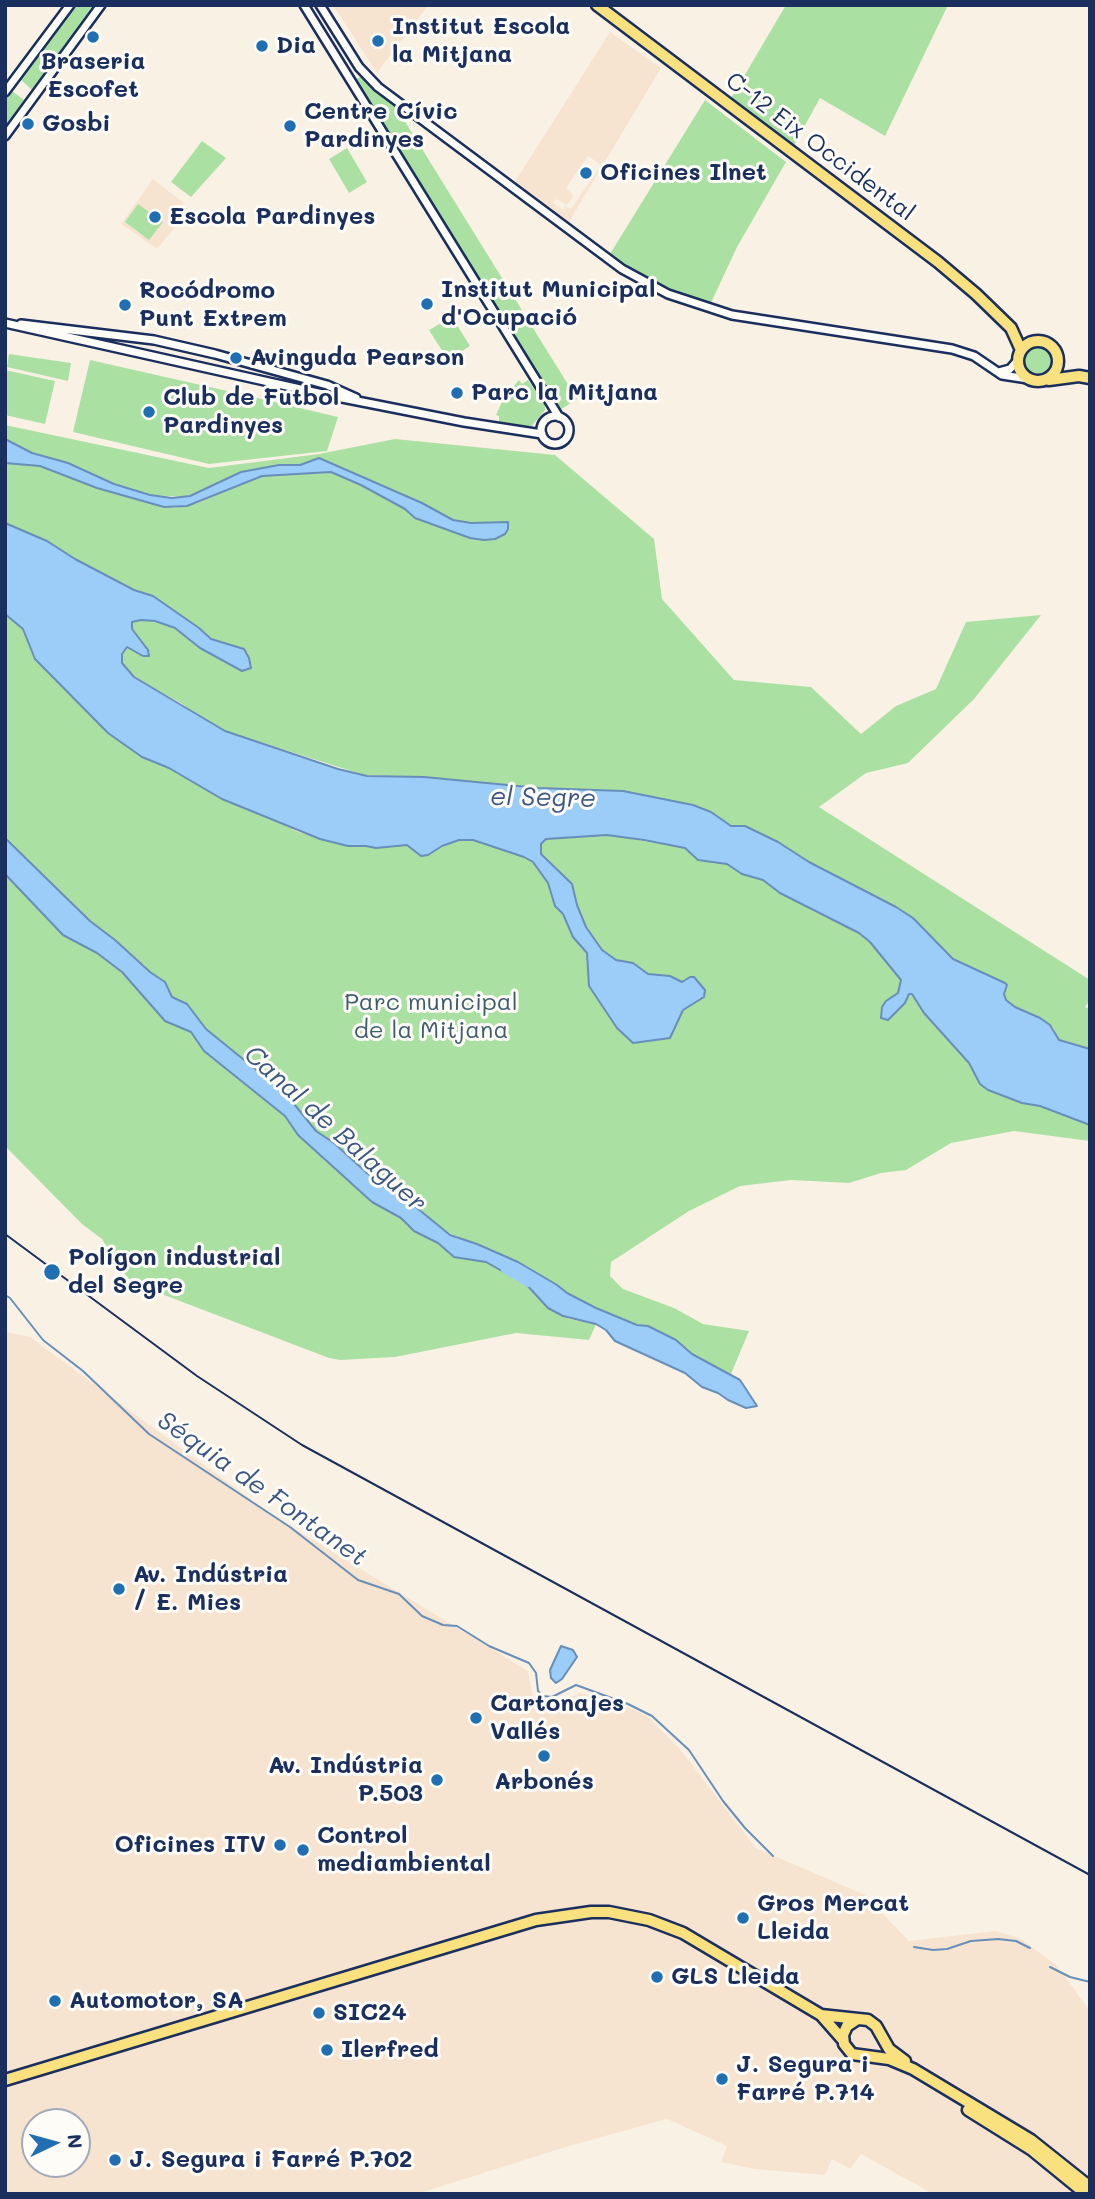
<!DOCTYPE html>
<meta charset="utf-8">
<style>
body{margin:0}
#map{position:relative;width:1095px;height:2199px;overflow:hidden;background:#faf1e5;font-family:Mali,sans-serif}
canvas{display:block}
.frame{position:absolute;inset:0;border:7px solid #1b2f5e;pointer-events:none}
.north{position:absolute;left:21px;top:2108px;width:70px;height:70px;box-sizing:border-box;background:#fdfcf7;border:2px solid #a3aaba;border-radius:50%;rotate:85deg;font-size:19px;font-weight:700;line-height:28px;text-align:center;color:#1b2f5e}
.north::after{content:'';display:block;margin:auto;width:24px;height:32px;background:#1f6fb2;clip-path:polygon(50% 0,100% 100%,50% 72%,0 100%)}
</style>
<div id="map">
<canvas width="1095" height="2199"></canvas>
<div class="frame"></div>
<div class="north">N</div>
</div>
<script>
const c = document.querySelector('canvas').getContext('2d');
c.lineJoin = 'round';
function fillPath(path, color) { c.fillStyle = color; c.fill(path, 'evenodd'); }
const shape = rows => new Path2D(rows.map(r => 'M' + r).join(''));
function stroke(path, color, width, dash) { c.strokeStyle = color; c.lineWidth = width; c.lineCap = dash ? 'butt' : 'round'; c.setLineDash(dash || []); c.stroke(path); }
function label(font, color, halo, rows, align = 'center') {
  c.font = font + ' Mali,sans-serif'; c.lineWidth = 6; c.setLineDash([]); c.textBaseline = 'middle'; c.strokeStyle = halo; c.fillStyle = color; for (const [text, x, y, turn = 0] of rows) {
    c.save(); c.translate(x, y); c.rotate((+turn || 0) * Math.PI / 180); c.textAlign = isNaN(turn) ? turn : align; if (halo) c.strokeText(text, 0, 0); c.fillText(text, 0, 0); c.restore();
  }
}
fillPath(shape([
 [333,5,425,5,427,7,377,73],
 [610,32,661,68,569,222,514,183],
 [588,156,601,165,571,209,565,206,563,210,553,203,556,199,567,205,574,196,566,188],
 [153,179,184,203,182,205,189,210,157,249,121,224],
 [5,1332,30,1337,272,1515,528,1671,533,1698,553,1705,580,1693,616,1702,647,1716,679,1748,756,1848,865,1895,909,1941,995,1931,1020,1938,1057,1966,1090,2011,1090,2194,933,2194,861,2154,850,2169,832,2159,825,2175,754,2169,721,2162,727,2146,667,2119,569,2146,417,2194,5,2194],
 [35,2122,77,2122,77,2164,35,2164]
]), '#f7e4d0');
fillPath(shape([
 [77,5,95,5,32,90,20,79],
 [786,5,948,5,885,136,820,98,793,147,730,100],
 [361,76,396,107,577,399,560,410,355,80],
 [12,91,24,100,5,127,5,101],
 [705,100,786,162,737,247,710,305,657,285,610,254],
 [202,141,226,158,191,197,171,182],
 [347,148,367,182,349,193,329,159],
 [138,204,163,222,149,240,125,222],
 [452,317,470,346,448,360,429,330],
 '1023 361a16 16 0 1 1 32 0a16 16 0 1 1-32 0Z',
 [9,354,71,363,68,381,7,367],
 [90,360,245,395,338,417,327,451,209,464,73,432],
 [5,370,55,381,45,424,5,415],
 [519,380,522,384,528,380,545,406,545,410,530,428,499,422,499,416,496,415,504,397],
 [5,425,209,468,319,454,395,439,555,455,654,539,662,599,734,680,811,687,861,734,896,706,936,689,966,622,1041,615,974,699,908,763,866,773,819,807,1090,980,1090,1000,1085,1007,1090,1009,1090,1049,1059,1040,1053,1027,1011,1005,1004,997,1006,989,953,959,907,914,809,862,778,842,745,826,731,826,700,808,623,791,539,788,424,777,364,775,225,731,204,720,181,703,137,679,124,666,121,657,124,648,130,648,146,657,150,653,132,629,131,622,144,620,165,624,185,635,200,648,228,663,244,649,211,639,199,628,147,594,134,590,75,559,47,541,5,523,5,463,40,466,97,488,174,508,198,503,262,476,331,472,361,485,405,509,415,518,473,539,488,540,502,536,507,532,508,522,471,523,453,520,422,503,319,458,300,465,279,465,241,472,186,497,150,495,114,484,68,463,32,453,5,439],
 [5,614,23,629,35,659,108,733,142,757,169,768,222,799,264,815,298,832,348,846,366,846,376,848,407,845,421,856,459,840,473,840,516,853,533,862,548,883,557,909,562,914,573,937,587,953,589,986,617,1028,650,1041,670,1038,683,1010,698,1001,703,987,694,977,690,977,682,982,670,976,648,974,633,963,616,960,602,950,586,927,577,905,572,884,541,854,541,844,546,839,607,835,685,848,698,860,726,864,742,874,763,880,813,911,859,933,870,942,901,980,898,993,889,1000,888,1019,905,1003,909,993,912,994,924,1013,969,1063,980,1084,988,1090,1022,1103,1040,1106,1090,1125,1090,1141,1014,1131,951,1143,906,1170,881,1173,849,1183,791,1180,740,1186,689,1211,611,1262,610,1276,623,1289,674,1308,703,1324,749,1331,731,1374,692,1354,676,1340,648,1326,637,1325,596,1308,567,1293,557,1285,518,1262,444,1231,423,1212,368,1174,334,1143,316,1131,286,1094,206,1029,187,1004,172,997,167,984,162,979,150,972,115,940,90,921,5,838],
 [5,874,66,937,97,953,118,969,165,1021,191,1032,204,1051,285,1116,298,1135,372,1202,401,1218,414,1231,438,1243,454,1257,486,1262,502,1271,511,1274,525,1283,548,1308,557,1313,569,1319,596,1324,589,1340,516,1333,395,1357,340,1360,329,1358,138,1285,130,1280,119,1267,102,1239,82,1224,5,1146]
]), '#abe0a3');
const water = shape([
 [5,439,32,453,68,463,114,484,150,495,172,498,190,496,241,472,279,465,300,465,319,458,422,503,453,520,471,523,508,522,508,529,505,534,495,539,484,540,470,538,415,518,405,509,361,485,331,472,262,476,187,506,164,507,97,488,40,466,5,463,5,439],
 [5,523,47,541,75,559,134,590,153,596,199,628,211,639,244,649,249,658,251,668,242,671,200,648,175,628,155,621,141,620,132,622,132,629,148,650,149,656,143,656,127,647,122,654,122,663,134,677,225,731,338,769,367,776,424,777,539,788,623,791,693,805,711,812,731,826,745,826,778,842,809,862,896,907,913,918,953,959,1005,983,1007,985,1004,994,1006,1000,1015,1007,1040,1018,1050,1025,1059,1040,1090,1049,1090,1125,1040,1106,1022,1103,988,1090,980,1084,969,1063,924,1013,912,994,909,994,905,1003,888,1020,881,1018,882,1007,886,1001,898,993,901,980,870,942,859,933,780,893,763,880,742,874,727,864,698,860,685,848,644,840,607,835,546,839,541,844,541,854,572,884,577,905,586,927,602,950,616,960,633,963,648,974,670,976,682,982,690,977,694,977,705,990,704,997,683,1010,670,1038,633,1043,617,1028,589,986,587,953,573,937,563,914,555,906,548,883,533,862,524,857,473,840,459,840,442,846,428,855,421,856,407,845,376,848,366,846,348,846,320,839,222,799,169,768,142,757,108,733,35,659,23,629,5,614,5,523],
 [5,838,90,921,115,940,150,972,165,982,172,997,187,1004,206,1029,286,1094,316,1131,334,1143,368,1174,417,1208,450,1235,477,1244,518,1262,557,1285,567,1293,596,1308,637,1325,648,1326,676,1340,692,1354,740,1380,757,1406,746,1408,728,1400,718,1393,702,1387,685,1373,615,1341,606,1330,596,1324,563,1316,548,1308,525,1283,512,1274,502,1271,486,1262,454,1257,438,1243,414,1231,401,1218,372,1202,298,1135,285,1116,204,1051,191,1032,165,1021,122,972,97,953,63,935,5,874,5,838],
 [561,1646,573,1650,577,1657,562,1679,556,1683,551,1678,550,1670,561,1646]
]);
fillPath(water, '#9bcdf8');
stroke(water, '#688eba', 2);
stroke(shape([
 [5,1295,10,1298,43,1340,83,1371,149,1434,290,1527,358,1580,399,1594,422,1616,443,1625,457,1626,489,1646,529,1663,536,1673,538,1691,543,1696,552,1697,576,1685,628,1704,652,1716,689,1750,723,1801,745,1828,773,1856],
 [914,1947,933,1950,947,1949,971,1941,998,1939,1016,1941,1030,1948],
 [1050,1967,1070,1977,1090,1982]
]), '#688eba', 2);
stroke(shape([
 [504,1270,528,1284]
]), '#9bcdf8', 6);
const minor = shape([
 [304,5,559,417],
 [320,5,359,67,378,87,622,269,668,294,732,315,952,349,974,356,1002,375,1028,379],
 [5,92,70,5],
 [5,136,101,5],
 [5,323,327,395,464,422,542,434],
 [21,324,154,340,215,354,327,385,356,398],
 [999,372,1010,369,1018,360],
 '541 430a14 14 0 1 1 28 0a14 14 0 1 1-28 0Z'
]);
const major = shape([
 [597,5,938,262,976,294,1011,328,1021,350],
 '1018 361a20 20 0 1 1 40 0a20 20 0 1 1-40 0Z',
 [1049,380,1079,376,1090,378],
 [821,2015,868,2020,876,2026,889,2049,905,2061],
 [856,2020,847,2026,843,2035,844,2044,852,2054,889,2059,913,2069,1031,2140,1090,2187],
 [5,2080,536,1920,591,1912,609,1912,649,1920,683,1933,821,2015,843,2040],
 [968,2110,1032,2150,1086,2194]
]);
stroke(minor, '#1b2f5e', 12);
stroke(major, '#1b2f5e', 15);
stroke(minor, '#fdfcf7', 7);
stroke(major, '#fae180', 10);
stroke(shape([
 [5,1234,197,1376,302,1445,1090,1875]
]), '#1b2f5e', 2);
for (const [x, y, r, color] of [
 [93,37,7,"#1f6fb2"],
 [378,41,7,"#1f6fb2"],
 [262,46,7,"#1f6fb2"],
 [28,124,7,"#1f6fb2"],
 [290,126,7,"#1f6fb2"],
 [586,173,7,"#1f6fb2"],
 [155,217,7,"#1f6fb2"],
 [427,304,7,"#1f6fb2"],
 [125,305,7,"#1f6fb2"],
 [236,358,7,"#1f6fb2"],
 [457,393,7,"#1f6fb2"],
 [149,412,7,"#1f6fb2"],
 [52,1272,9,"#1f6fb2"],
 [119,1589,7,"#1f6fb2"],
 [476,1718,7,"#1f6fb2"],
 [544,1756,7,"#1f6fb2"],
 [437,1780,7,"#1f6fb2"],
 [280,1845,7,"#1f6fb2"],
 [303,1850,7,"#1f6fb2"],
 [743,1918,7,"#1f6fb2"],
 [657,1977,7,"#1f6fb2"],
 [55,2001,7,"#1f6fb2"],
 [319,2013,7,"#1f6fb2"],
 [327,2050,7,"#1f6fb2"],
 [722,2079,7,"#1f6fb2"],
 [115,2160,7,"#1f6fb2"]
]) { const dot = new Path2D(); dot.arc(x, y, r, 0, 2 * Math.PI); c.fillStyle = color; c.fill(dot); stroke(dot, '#fdfcf7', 2.5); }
label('bold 24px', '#1b2f5e', '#fdfcf7', [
 ["Institut Escola",392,27],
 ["la Mitjana",392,55],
 ["Dia",276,46],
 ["Braseria",93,62,"center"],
 ["Escofet",93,90,"center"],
 ["Centre Cívic",304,112],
 ["Pardinyes",304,140],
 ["Gosbi",42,124],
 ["Oficines Ilnet",600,173],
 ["Escola Pardinyes",169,217],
 ["Institut Municipal",441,290],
 ["d'Ocupació",441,318],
 ["Rocódromo",139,291],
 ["Punt Extrem",139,319],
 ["Avinguda Pearson",250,358],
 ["Parc la Mitjana",471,393],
 ["Club de Futbol",163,398],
 ["Pardinyes",163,426],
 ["Polígon industrial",68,1258],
 ["del Segre",68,1286],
 ["Av. Indústria",133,1575],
 ["/ E. Mies",133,1603],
 ["Cartonajes",490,1704],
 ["Vallés",490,1732],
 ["Av. Indústria",423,1766,"right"],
 ["P.503",423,1794,"right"],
 ["Arbonés",544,1782,"center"],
 ["Control",317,1836],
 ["mediambiental",317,1864],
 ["Oficines ITV",266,1845,"right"],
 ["Gros Mercat",757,1904],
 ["Lleida",757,1932],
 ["GLS Lleida",671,1977],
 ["Automotor, SA",69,2001],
 ["SIC24",333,2013],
 ["Ilerfred",341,2050],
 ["J. Segura i",736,2065],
 ["Farré P.714",736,2093],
 ["J. Segura i Farré P.702",129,2160]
], 'left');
label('24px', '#1b2f5e', '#fdfcf7', [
 ["C-12 Eix Occidental",820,147,37]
]);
label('24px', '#3f5b6f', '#fdfcf7', [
 ["Parc municipal",431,1003],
 ["de la Mitjana",431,1031]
]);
label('italic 26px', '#3b5684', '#fdfcf7', [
 ["el Segre",543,798,1],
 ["Canal de Balaguer",335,1129,42],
 ["Séquia de Fontanet",262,1489,35]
]);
</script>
